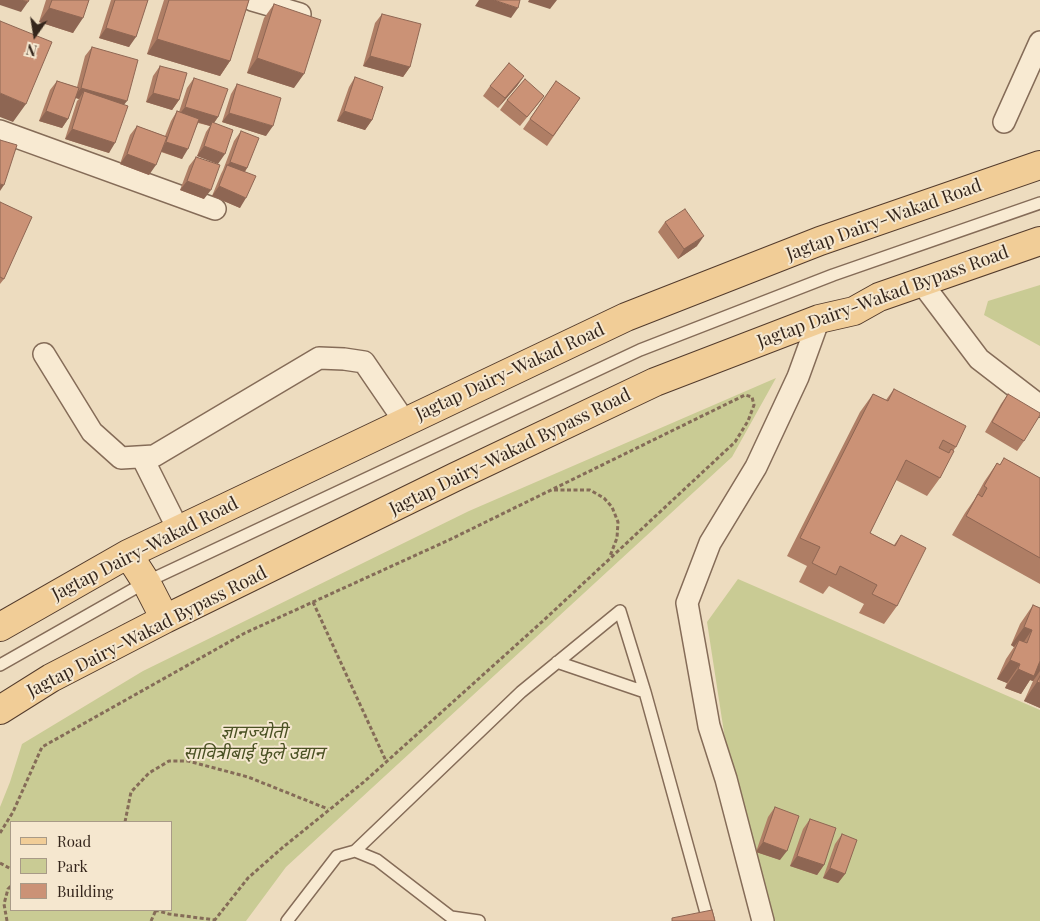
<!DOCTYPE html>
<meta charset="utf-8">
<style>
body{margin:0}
#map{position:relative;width:1040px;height:921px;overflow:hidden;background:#eddcbf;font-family:"Playfair Display",serif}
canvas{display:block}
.legend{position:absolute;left:10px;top:821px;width:162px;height:90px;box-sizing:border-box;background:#f5e7cf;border:1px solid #a89a87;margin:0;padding:6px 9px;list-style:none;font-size:15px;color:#35261c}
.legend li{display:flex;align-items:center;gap:10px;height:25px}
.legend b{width:25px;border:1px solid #a89a87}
.north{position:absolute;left:10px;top:10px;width:50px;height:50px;-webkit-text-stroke:4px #f5e7cf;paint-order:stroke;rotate:193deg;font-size:14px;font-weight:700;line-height:20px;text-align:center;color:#35261c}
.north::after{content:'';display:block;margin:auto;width:18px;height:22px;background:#35261c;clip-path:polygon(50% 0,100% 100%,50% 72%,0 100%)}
</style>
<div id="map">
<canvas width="1040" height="921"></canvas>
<ul class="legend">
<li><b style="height:6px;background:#f1cd97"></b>Road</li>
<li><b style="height:14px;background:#c9cb94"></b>Park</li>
<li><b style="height:14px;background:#cb9276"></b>Building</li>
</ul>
<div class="north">N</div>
</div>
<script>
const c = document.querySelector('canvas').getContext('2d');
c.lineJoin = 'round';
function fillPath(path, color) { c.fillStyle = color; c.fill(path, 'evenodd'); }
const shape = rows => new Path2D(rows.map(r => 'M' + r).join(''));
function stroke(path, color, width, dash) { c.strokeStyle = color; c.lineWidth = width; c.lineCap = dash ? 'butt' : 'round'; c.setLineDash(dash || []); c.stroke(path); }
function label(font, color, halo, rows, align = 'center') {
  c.font = font + ' "Playfair Display","Noto Sans Devanagari",serif'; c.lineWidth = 4; c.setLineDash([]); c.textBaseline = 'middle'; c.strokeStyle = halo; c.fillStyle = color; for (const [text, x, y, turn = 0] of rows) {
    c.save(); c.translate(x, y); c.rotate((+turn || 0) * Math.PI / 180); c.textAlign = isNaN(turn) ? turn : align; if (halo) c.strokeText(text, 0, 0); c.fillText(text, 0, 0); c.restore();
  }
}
fillPath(shape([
 [1040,285,1040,346,984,315,988,301],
 [776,378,732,457,286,867,246,921,0,921,0,807,10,782,22,744,143,671,469,511],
 [11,822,171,822,171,910,11,910],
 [738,579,1040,710,1040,921,753,921,707,622]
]), '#c9cb94');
const service = shape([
 [557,662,645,692],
 [0,665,146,582,640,350,833,275,1040,203],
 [355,851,521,692,620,611,645,692,708,920],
 [451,917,479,921],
 [287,921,337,856,355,851,377,860,451,917,454,921]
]);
const minor = shape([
 [252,0,300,14],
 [1004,122,1040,42],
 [0,131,215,209],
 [921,282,979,359,1040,406],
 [44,354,92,432,121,458,154,456,319,358,344,359,364,362,405,422],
 [142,457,178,529],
 [763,921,726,779,709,726,687,603,710,543,756,467,798,377,819,319]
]);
const primary = shape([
 [128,554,146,582,165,619],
 [0,627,128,554,626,317,820,241,1040,165],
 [0,710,51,678,165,619,455,477,655,382,819,319,854,311,879,297,1040,241]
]);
stroke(service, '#856c58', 14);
stroke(minor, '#856c58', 24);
stroke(primary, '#533b2c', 30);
stroke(shape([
 [554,490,590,490,604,498,612,507,618,522,617,538,610,556],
 [313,602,386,761],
 [125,822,131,792,149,773,169,761,188,761,248,777,328,809],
 [0,833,13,812,42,747,245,633,449,540,745,395,752,397,754,405,748,421,735,442,544,620,365,781,282,848,248,878,214,921],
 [0,863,11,869],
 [155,910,169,914,215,920],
 [7,921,4,904,8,889,11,886],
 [151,921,156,910]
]), '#856c58', 3, [4, 2.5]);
stroke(service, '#f8ead2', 11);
stroke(minor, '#f8ead2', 21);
stroke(primary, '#f1cd97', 28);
fillPath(shape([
 [46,0,89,0,73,33,39,22],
 [111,0,148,0,129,47,99,38],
 [164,0,249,0,230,61,220,76,147,54],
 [274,4,294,88,247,73,264,18],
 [382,14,410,67,403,77,363,66,375,23],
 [92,47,124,104,109,153,65,139,77,101,79,99,75,98,68,119,62,128,39,121,50,90,57,81,77,87,85,56],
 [160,66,179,100,172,110,146,102,153,76],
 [524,76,517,86,498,108,483,96,490,86],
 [355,77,372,120,365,130,337,121,349,87],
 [194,78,218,117,214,123,218,164,197,156,206,132,210,126,198,123,182,159,161,152,149,175,120,164,130,135,137,126,165,136,171,121,177,111,179,112,187,88],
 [556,81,580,98,547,146,523,129],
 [237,84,266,136,222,122,231,94],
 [544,96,537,105,520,126,500,110,507,100],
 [241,131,247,168,245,172,240,208,212,196,221,174,223,170,234,141],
 [196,157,204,199,180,190,189,166],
 [0,202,4,279,0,284],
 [665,222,697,246,678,259,658,232],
 [894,389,956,447,953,451,940,478,927,496,896,480,870,533,894,545,901,535,897,606,884,624,859,613,864,604,829,586,823,594,799,582,807,566,787,556,860,412,873,394,886,400],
 [1008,394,1024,441,1017,451,985,432,1001,404],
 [1004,458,1040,478,1040,584,952,535,965,513,974,500,984,482,997,463,1000,465],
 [1033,605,1040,608,1040,708,1024,701,1033,681,1030,680,1021,694,1005,688,1007,683,997,679,1006,659,1014,647,1011,645,1020,624],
 [775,807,780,860,756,852,768,817],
 [810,819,824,865,817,875,790,866,803,829],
 [842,834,845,874,838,883,823,878,835,844]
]), '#af7e65');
fillPath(shape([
 [0,0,21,0,28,2,21,12,0,5],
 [479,0,494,0,518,8,511,18,475,6],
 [529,0,557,0,550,9,528,2],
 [49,8,83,18,73,33,39,22],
 [106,28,136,37,129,47,99,38],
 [157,39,230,61,220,76,147,54],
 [370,56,410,67,403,77,363,66],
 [257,58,304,74,294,88,247,73],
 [524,76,517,86,498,108,505,98],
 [81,88,127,101,120,110,84,91,79,99,74,97],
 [0,93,26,104,13,122,0,117],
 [153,93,179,100,172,110,146,102],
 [185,107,218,117,211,127,212,122,210,126,178,116],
 [46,111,68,119,62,128,39,121],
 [344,111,372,120,365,130,337,121],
 [229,113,273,126,266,136,222,122],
 [72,129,115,143,109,153,65,139],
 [166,142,188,149,182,159,160,151],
 [204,146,225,154,218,164,197,156],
 [127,154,156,165,149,175,120,164],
 [230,162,247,168,240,178,227,166],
 [187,181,211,190,204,199,180,190],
 [0,184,4,185,0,191],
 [219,186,246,198,240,208,212,196],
 [704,236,697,246,678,259,684,249],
 [1024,627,1032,630,1019,649,1019,640,1014,647,1011,645],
 [1010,660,1020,664,1007,683,997,679],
 [1040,661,1040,671,1033,681,1030,680,1021,694,1005,688,1018,669],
 [1037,682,1040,683,1040,708,1024,701],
 [763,842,787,851,780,860,756,852],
 [797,856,824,865,817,875,790,866],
 [830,868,845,874,838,883,823,878]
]), '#8e6653');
const building = shape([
 [21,0,29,0,28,2,21,0],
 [52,0,89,0,83,18,49,8,52,0],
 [115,0,148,0,136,37,106,28,115,0],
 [169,0,249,0,230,61,157,39,169,0],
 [494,0,520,0,518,8,494,0],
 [274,4,321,20,304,74,257,58,274,4],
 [382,14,421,24,410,67,370,56,382,14],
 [0,21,52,42,26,104,0,93,0,21],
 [92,47,138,60,127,101,81,88,92,47],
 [509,63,524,76,505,98,490,86,509,63],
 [160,66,187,73,179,100,153,93,160,66],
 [355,77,383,87,372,120,344,111,355,77],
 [194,78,228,89,218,117,185,107,194,78],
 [525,79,544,96,527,117,507,100,525,79],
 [57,81,79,88,68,119,46,111,57,81],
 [556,81,580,98,553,136,530,119,556,81],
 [237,84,281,98,273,126,229,113,237,84],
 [84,91,128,106,115,143,72,129,84,91],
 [177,111,199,119,188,149,166,142,177,111],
 [212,122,233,130,225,154,204,146,212,122],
 [137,126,167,137,156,165,127,154,137,126],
 [241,131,259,138,247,168,230,162,241,131],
 [0,140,17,145,4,185,0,184,0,140],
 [196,157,220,165,211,190,187,181,196,157],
 [227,165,256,176,246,198,219,186,227,165],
 [0,202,32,217,4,279,0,277,0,202],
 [685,209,704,236,684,249,665,222,685,209],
 [894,389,966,426,956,447,943,440,939,448,949,453,951,449,954,451,940,478,906,460,870,533,895,546,901,535,926,548,897,606,872,594,877,585,840,566,836,575,812,563,820,547,800,538,873,394,888,401,894,389],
 [1008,394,1040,413,1040,415,1024,441,992,422,1008,394],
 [1004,458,1040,478,1040,558,966,516,978,494,982,497,987,488,984,486,997,463,1000,465,1004,458],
 [1033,605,1040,608,1040,661,1034,676,1018,669,1020,664,1010,660,1019,640,1027,643,1032,630,1024,627,1033,605],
 [1040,676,1040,683,1037,682,1040,676],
 [775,807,799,816,787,851,763,842,775,807],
 [810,819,836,828,824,865,797,856,810,819],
 [842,834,857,840,845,874,830,868,842,834],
 [712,910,715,921,672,921,672,918,712,910]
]);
fillPath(building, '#cb9276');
stroke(building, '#8e6653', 1);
label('18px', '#35261c', '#f5e7cf', [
 ["Jagtap Dairy-Wakad Road",884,220,-20],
 ["Jagtap Dairy-Wakad Bypass Road",883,297,-20],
 ["Jagtap Dairy-Wakad Road",510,372,-25],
 ["Jagtap Dairy-Wakad Bypass Road",510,452,-26],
 ["Jagtap Dairy-Wakad Road",145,549,-27],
 ["Jagtap Dairy-Wakad Bypass Road",147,632,-27]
]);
label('italic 18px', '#4a5123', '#f5e7cf', [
 ["ज्ञानज्योती",254,732],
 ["सावित्रीबाई फुले उद्यान",254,753]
]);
</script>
